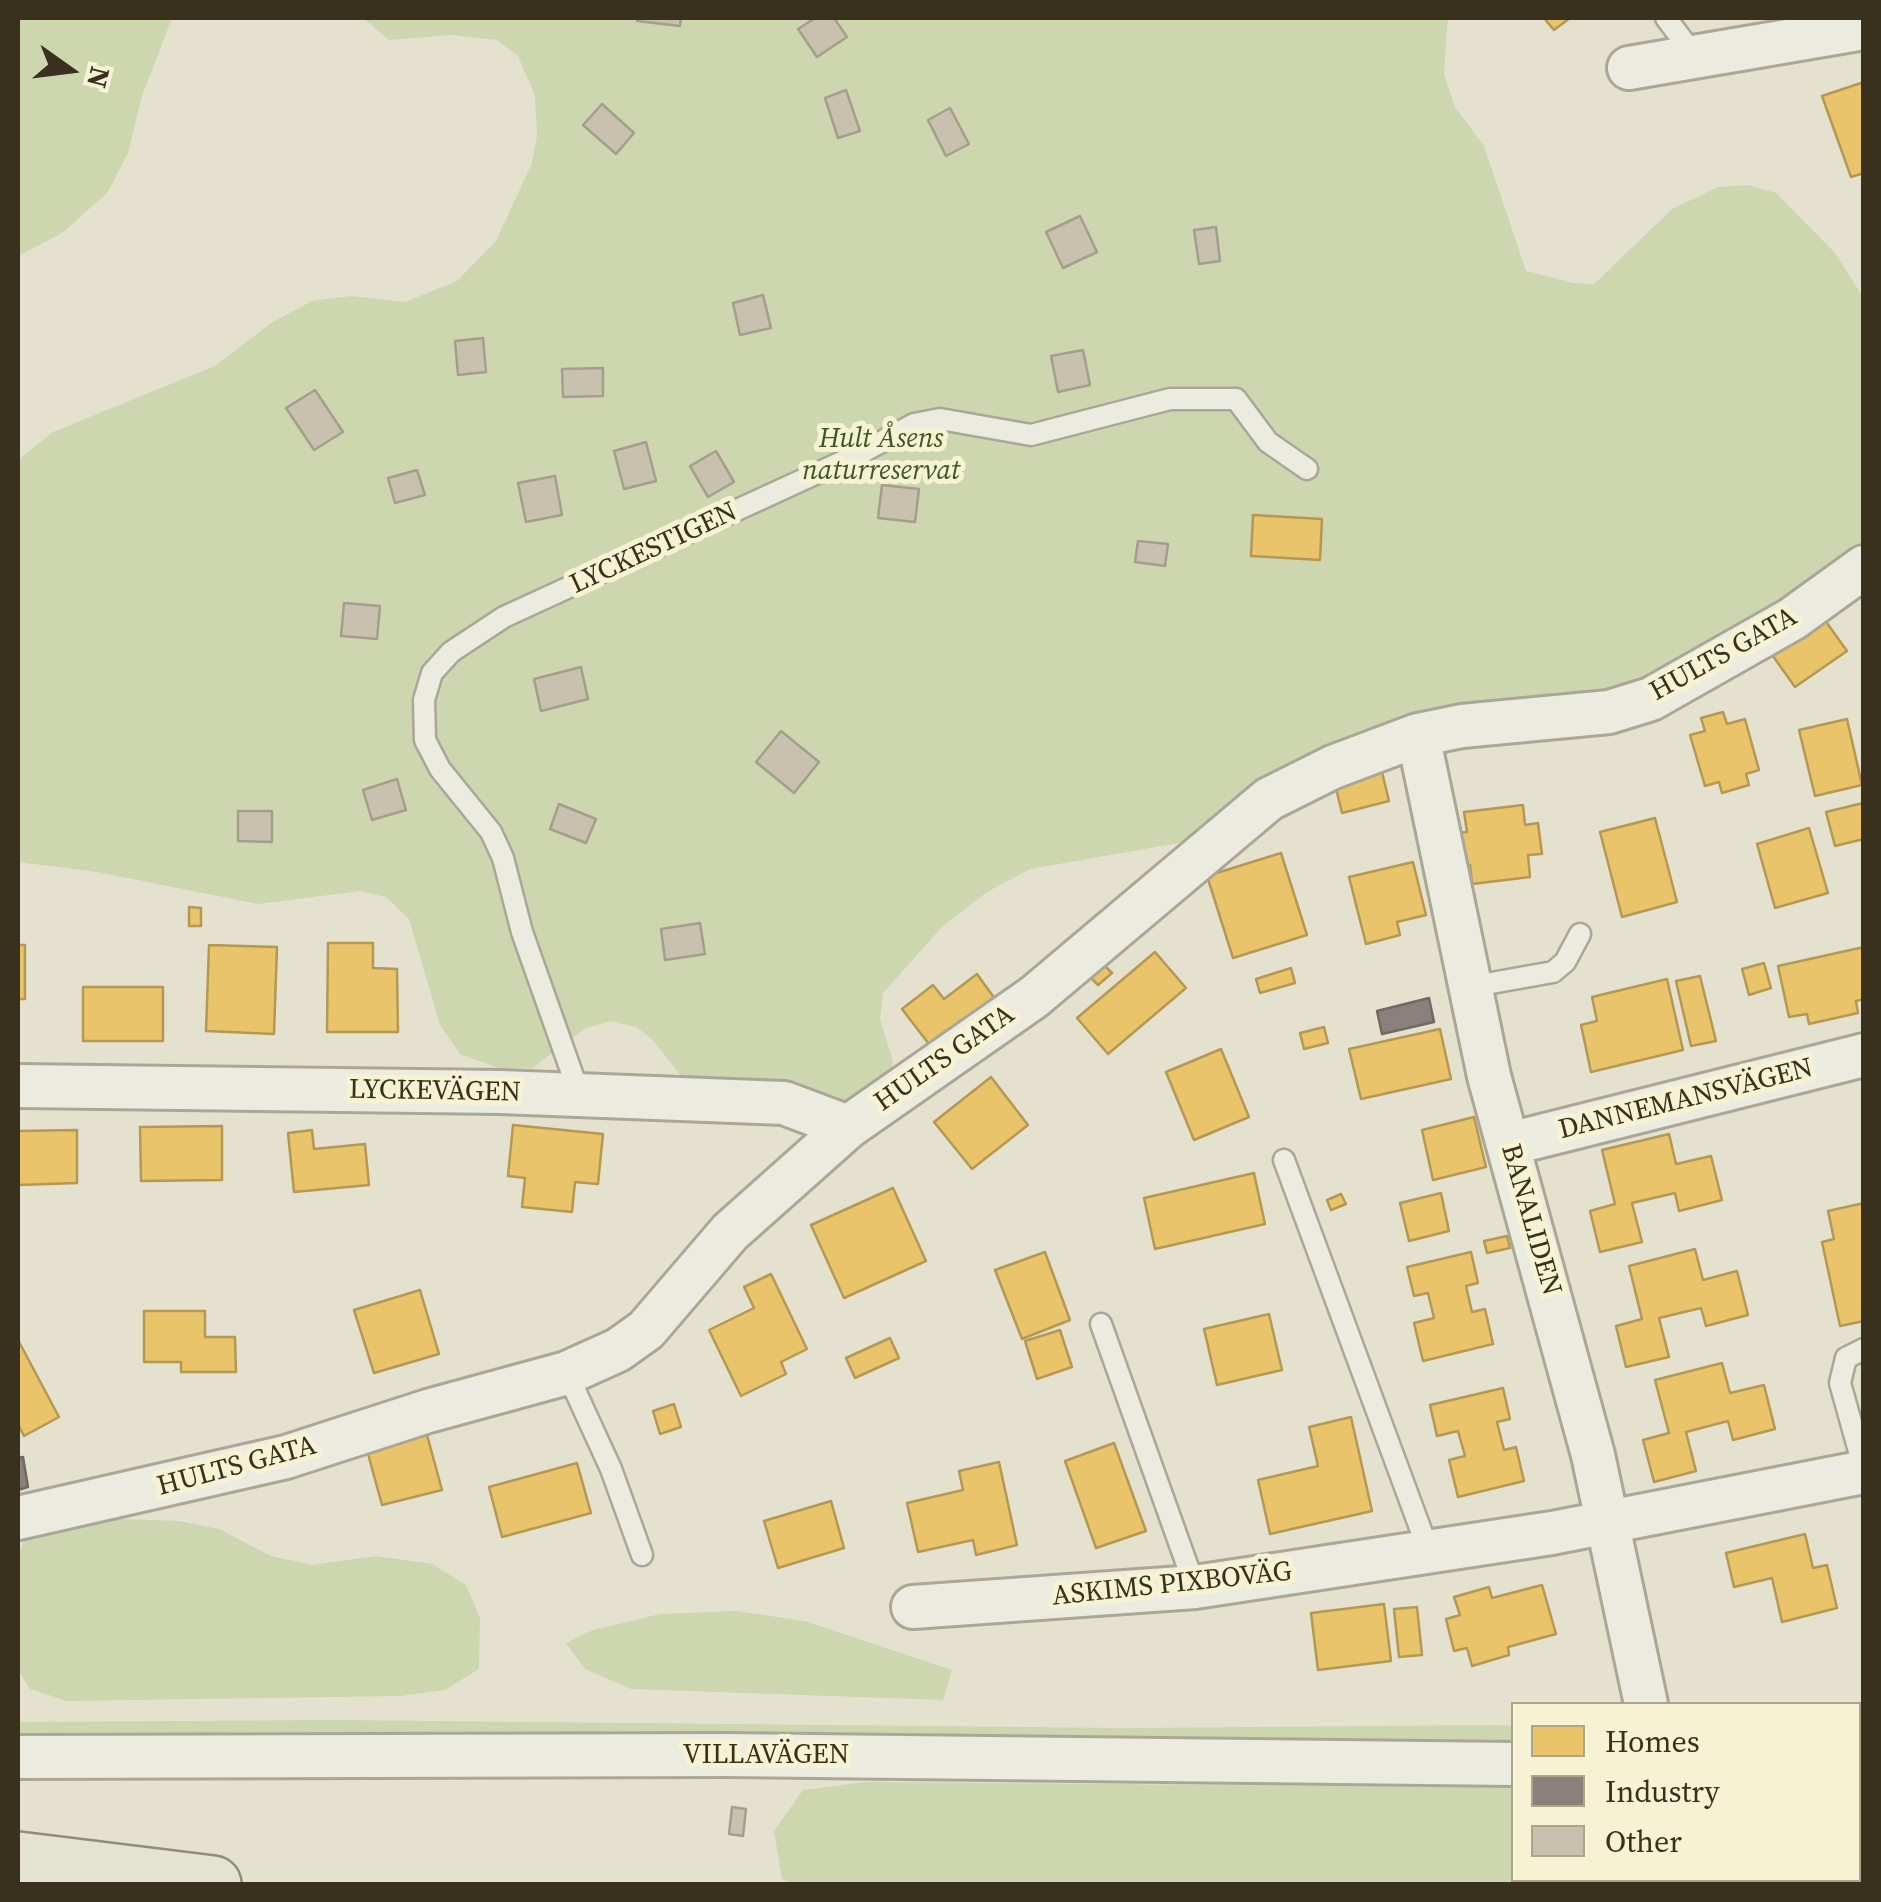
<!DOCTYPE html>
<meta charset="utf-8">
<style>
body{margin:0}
#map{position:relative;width:1881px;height:1902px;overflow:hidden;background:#e4e2ce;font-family:"Source Serif 4",serif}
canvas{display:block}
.frame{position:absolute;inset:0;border:20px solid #39311e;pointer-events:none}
.legend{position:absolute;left:1511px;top:1702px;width:350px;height:180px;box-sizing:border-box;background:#f6f3d4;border:2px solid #aaa58b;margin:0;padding:12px 18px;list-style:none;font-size:30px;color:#39311e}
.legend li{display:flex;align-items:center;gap:20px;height:50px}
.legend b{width:50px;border:2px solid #aaa58b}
.north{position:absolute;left:20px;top:20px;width:100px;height:100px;-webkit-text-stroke:8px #f6f3d4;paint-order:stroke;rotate:104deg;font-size:28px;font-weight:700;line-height:40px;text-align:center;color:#39311e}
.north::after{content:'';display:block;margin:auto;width:35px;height:45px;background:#39311e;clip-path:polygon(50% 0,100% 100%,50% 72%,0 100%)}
</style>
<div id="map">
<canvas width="1881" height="1902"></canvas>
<div class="frame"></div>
<ul class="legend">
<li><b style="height:28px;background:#e9c46a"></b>Homes</li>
<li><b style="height:28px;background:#8a817c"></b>Industry</li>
<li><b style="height:28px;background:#c8c1ae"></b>Other</li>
</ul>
<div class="north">N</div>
</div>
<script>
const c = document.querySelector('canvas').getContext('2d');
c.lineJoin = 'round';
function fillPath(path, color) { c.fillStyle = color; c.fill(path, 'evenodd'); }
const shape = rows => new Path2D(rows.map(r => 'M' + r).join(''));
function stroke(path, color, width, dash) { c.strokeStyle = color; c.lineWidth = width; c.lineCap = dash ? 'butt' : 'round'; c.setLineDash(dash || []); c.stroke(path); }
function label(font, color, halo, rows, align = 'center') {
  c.font = font + ' "Source Serif 4",serif'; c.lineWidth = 10; c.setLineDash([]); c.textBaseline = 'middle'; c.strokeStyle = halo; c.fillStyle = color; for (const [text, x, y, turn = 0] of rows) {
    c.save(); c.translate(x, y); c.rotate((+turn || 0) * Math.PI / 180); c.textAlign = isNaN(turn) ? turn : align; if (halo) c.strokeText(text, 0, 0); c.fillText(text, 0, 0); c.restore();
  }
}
fillPath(shape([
 [18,18,172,18,142,96,128,153,108,192,62,233,18,256],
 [363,18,1448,18,1444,74,1455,107,1484,146,1526,271,1573,283,1594,284,1672,209,1718,187,1748,185,1776,193,1835,253,1863,297,1863,549,1668,670,1580,700,1528,702,1185,842,1030,869,987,892,943,926,883,993,880,1019,893,1061,891,1074,845,1110,699,1099,652,1039,636,1027,611,1021,586,1028,532,1068,501,1069,460,1054,440,1025,409,919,386,897,361,891,258,904,97,872,18,862,18,460,53,432,215,366,271,323,312,301,351,296,405,302,457,281,496,241,532,163,537,136,535,96,518,56,497,40,452,35,389,40],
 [64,1517,179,1521,219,1529,271,1556,312,1565,376,1556,432,1564,466,1585,480,1618,479,1669,445,1690,401,1696,67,1701,30,1689,18,1670,19,1554,28,1528],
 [736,1611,805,1621,952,1670,943,1700,631,1689,585,1669,566,1643,593,1630,660,1614],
 [336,1720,1127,1728,1498,1725,1513,1726,1514,1746,18,1742,18,1722],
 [866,1782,1458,1787,1513,1784,1514,1880,1560,1880,1561,1884,794,1884,782,1879,774,1831,803,1790]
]), '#ced6b0');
const homes = shape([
 [1544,18,1570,18,1554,30,1544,18],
 [1864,82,1864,173,1851,177,1822,96,1864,82],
 [1253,515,1322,519,1320,560,1251,556,1253,515],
 [1822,616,1847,651,1795,687,1770,652,1822,616],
 [1723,712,1727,724,1745,719,1759,770,1746,774,1749,785,1722,793,1719,782,1705,786,1690,735,1705,731,1701,718,1723,712],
 [1847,719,1862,785,1815,796,1799,730,1847,719],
 [1381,768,1389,801,1342,813,1334,780,1381,768],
 [1863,803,1864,839,1835,846,1826,812,1863,803],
 [1523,805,1525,825,1538,823,1542,854,1528,855,1530,877,1472,884,1470,865,1458,866,1454,833,1467,832,1464,812,1523,805],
 [1655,818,1677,902,1622,917,1600,832,1655,818],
 [1809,828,1828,893,1775,908,1757,844,1809,828],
 [1281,853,1307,935,1233,958,1207,876,1281,853],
 [1413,862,1426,915,1397,922,1400,935,1366,944,1349,877,1413,862],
 [189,907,201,908,201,926,189,926,189,907],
 [328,943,373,943,373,968,397,969,398,1032,327,1032,328,943],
 [18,945,25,945,25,999,18,999,18,945],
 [209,945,277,947,274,1034,206,1031,209,945],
 [1864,947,1864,999,1856,1001,1858,1013,1809,1024,1807,1014,1789,1017,1778,966,1864,947],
 [1155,952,1186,988,1108,1054,1077,1018,1155,952],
 [1764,963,1771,988,1749,995,1742,969,1764,963],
 [1104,965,1112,973,1098,985,1090,977,1104,965],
 [1291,968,1295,983,1260,993,1256,979,1291,968],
 [977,974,995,999,932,1048,902,1009,933,985,944,999,977,974],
 [1700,976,1716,1041,1691,1046,1676,981,1700,976],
 [1667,979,1683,1050,1591,1072,1581,1025,1597,1021,1592,997,1667,979],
 [83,987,163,987,163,1041,83,1041,83,987],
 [1324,1027,1328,1043,1304,1049,1300,1033,1324,1027],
 [1440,1029,1451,1079,1361,1099,1349,1049,1440,1029],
 [1221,1049,1249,1117,1194,1140,1166,1072,1221,1049],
 [991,1077,1028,1125,972,1169,934,1122,991,1077],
 [1474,1117,1486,1167,1433,1180,1422,1130,1474,1117],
 [513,1125,603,1134,598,1184,575,1182,572,1212,522,1207,525,1178,508,1176,513,1125],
 [222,1126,222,1180,141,1181,140,1127,222,1126],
 [77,1130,77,1183,18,1185,18,1131,77,1130],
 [312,1130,314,1149,365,1144,369,1185,294,1192,288,1133,312,1130],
 [1669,1134,1676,1164,1711,1156,1722,1200,1679,1211,1675,1193,1632,1203,1642,1242,1600,1252,1590,1211,1615,1204,1602,1150,1669,1134],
 [1254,1173,1265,1224,1155,1249,1144,1198,1254,1173],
 [893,1188,926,1261,844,1298,811,1225,893,1188],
 [1441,1193,1449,1231,1409,1241,1400,1203,1441,1193],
 [1341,1194,1346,1204,1331,1210,1327,1200,1341,1194],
 [1864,1203,1864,1321,1840,1326,1822,1242,1834,1239,1828,1211,1864,1203],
 [1507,1236,1510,1248,1487,1253,1484,1241,1507,1236],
 [1695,1249,1703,1280,1737,1271,1748,1315,1706,1326,1701,1308,1659,1318,1669,1357,1626,1367,1616,1326,1642,1319,1629,1266,1695,1249],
 [1045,1252,1070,1320,1022,1339,995,1270,1045,1252],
 [1471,1252,1478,1283,1466,1286,1472,1312,1485,1309,1493,1344,1423,1361,1414,1323,1434,1318,1428,1293,1414,1296,1407,1267,1471,1252],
 [771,1274,807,1349,781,1362,786,1374,741,1396,709,1330,754,1308,744,1287,771,1274],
 [420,1290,439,1354,374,1373,354,1310,420,1290],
 [144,1311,205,1311,205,1337,235,1337,236,1372,181,1372,181,1362,144,1362,144,1311],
 [1269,1314,1282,1370,1217,1385,1204,1329,1269,1314],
 [1060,1330,1072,1367,1037,1379,1025,1341,1060,1330],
 [890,1338,899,1358,855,1378,846,1358,890,1338],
 [18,1340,59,1417,24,1436,18,1424,18,1340],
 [1722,1363,1730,1393,1764,1385,1775,1429,1733,1440,1728,1421,1686,1432,1696,1471,1654,1482,1643,1440,1669,1433,1655,1380,1722,1363],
 [1503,1388,1510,1419,1497,1422,1504,1450,1516,1447,1524,1481,1458,1497,1449,1460,1465,1456,1458,1431,1437,1436,1430,1405,1503,1388],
 [674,1404,681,1427,660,1434,653,1411,674,1404],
 [1351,1417,1372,1511,1270,1534,1258,1480,1318,1466,1309,1427,1351,1417],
 [427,1435,442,1490,382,1505,367,1450,427,1435],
 [1114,1443,1146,1531,1096,1548,1065,1461,1114,1443],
 [999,1462,1017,1545,976,1555,973,1540,918,1552,907,1503,963,1490,959,1471,999,1462],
 [577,1463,591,1513,502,1537,489,1487,577,1463],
 [831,1501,844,1548,778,1568,764,1521,831,1501],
 [1805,1534,1813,1568,1827,1565,1837,1608,1782,1622,1772,1578,1734,1587,1726,1553,1805,1534],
 [1542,1585,1556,1634,1508,1647,1509,1655,1472,1666,1467,1648,1454,1651,1446,1619,1460,1615,1454,1597,1489,1587,1492,1598,1542,1585],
 [1384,1604,1391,1661,1318,1670,1311,1613,1384,1604],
 [1417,1607,1422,1655,1399,1657,1394,1609,1417,1607]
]);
fillPath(homes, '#e9c46a');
stroke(homes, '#b49853', 2.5);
const industry = shape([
 [1429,998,1434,1022,1382,1034,1377,1011,1429,998],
 [23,1457,28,1487,18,1490,18,1458,23,1457]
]);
fillPath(industry, '#8a817c');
stroke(industry, '#726960', 2.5);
const building = shape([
 [637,18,681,18,680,26,637,21,637,18],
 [815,18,834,18,847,37,817,57,798,29,815,18],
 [846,90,860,131,838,138,825,98,846,90],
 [602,104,634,133,616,154,583,125,602,104],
 [950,108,969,144,946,156,928,120,950,108],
 [1080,216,1097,252,1063,268,1046,232,1080,216],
 [1216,227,1220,261,1199,264,1194,230,1216,227],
 [763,295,771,328,740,335,733,303,763,295],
 [483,338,486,372,458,375,455,341,483,338],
 [1083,350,1090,385,1058,392,1051,356,1083,350],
 [603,368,603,396,563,397,562,369,603,368],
 [315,390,343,432,314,450,286,408,315,390],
 [646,442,656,481,624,489,614,451,646,442],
 [716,451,734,482,708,497,690,466,716,451],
 [417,470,425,495,395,503,388,478,417,470],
 [555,476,562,515,526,522,518,483,555,476],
 [882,485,919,489,915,522,878,518,882,485],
 [1138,541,1168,544,1165,566,1135,562,1138,541],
 [344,603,380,606,377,639,341,636,344,603],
 [581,667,588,699,541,711,534,679,581,667],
 [781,731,819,762,794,793,756,762,781,731],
 [397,779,406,810,372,820,363,790,397,779],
 [559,804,596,819,586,843,550,829,559,804],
 [238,811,272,811,272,842,238,841,238,811],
 [700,923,705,954,665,960,661,929,700,923],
 [732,1807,746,1809,743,1836,729,1834,732,1807],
 [1626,1880,1654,1880,1656,1884,1620,1884,1626,1880]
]);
fillPath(building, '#c8c1ae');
stroke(building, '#a59e8d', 2.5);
const service = shape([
 [1666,18,1697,59],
 [1469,987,1553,972,1565,962,1580,934],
 [580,1096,522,932,503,858,491,832,440,769,425,740,424,700,432,673,451,652,504,617,861,453,914,424,940,419,1031,435,1170,399,1236,399,1268,442,1307,469],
 [1284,1160,1429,1552],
 [1101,1324,1195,1587],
 [1864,1349,1846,1358,1840,1383,1864,1469],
 [567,1373,611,1469,642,1555],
 [1751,1880,1756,1884],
 [1773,1880,1778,1884],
 [1587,1884,1588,1880]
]);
const minor = shape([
 [1629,68,1864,28],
 [1418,735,1489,1076,1593,1455,1646,1704],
 [18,1086,500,1092,784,1103,848,1127],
 [1509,1144,1864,1055],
 [18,1518,286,1457,428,1411,567,1373,618,1350,646,1330,730,1232,848,1127,1034,997,1269,799,1333,767,1418,735,1462,726,1609,712,1651,699,1792,619,1864,567],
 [913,1607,1195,1587,1552,1533,1864,1472],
 [18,1757,726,1755,1514,1764],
 [1858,1858,1864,1861]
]);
const primary = shape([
 [18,1860,213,1884]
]);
stroke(service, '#aaa796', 25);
stroke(minor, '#aaa796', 48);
stroke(primary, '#8f8c7d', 60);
stroke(service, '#ecebdf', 20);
stroke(minor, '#ecebdf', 42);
stroke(primary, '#e4e2d1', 55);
label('italic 28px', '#405625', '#f6f3d4', [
 ["Hult Åsens",881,440],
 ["naturreservat",881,472]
]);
label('28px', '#39311e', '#f6f3d4', [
 ["LYCKESTIGEN",654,549,-25],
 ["HULTS GATA",1724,655,-29],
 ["HULTS GATA",945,1059,-35],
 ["LYCKEVÄGEN",435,1092,1],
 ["DANNEMANSVÄGEN",1686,1100,-14],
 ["BANALIDEN",1530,1220,74],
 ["HULTS GATA",237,1467,-15],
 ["ASKIMS PIXBOVÄG",1172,1585,-6],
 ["VILLAVÄGEN",766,1756]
]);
</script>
